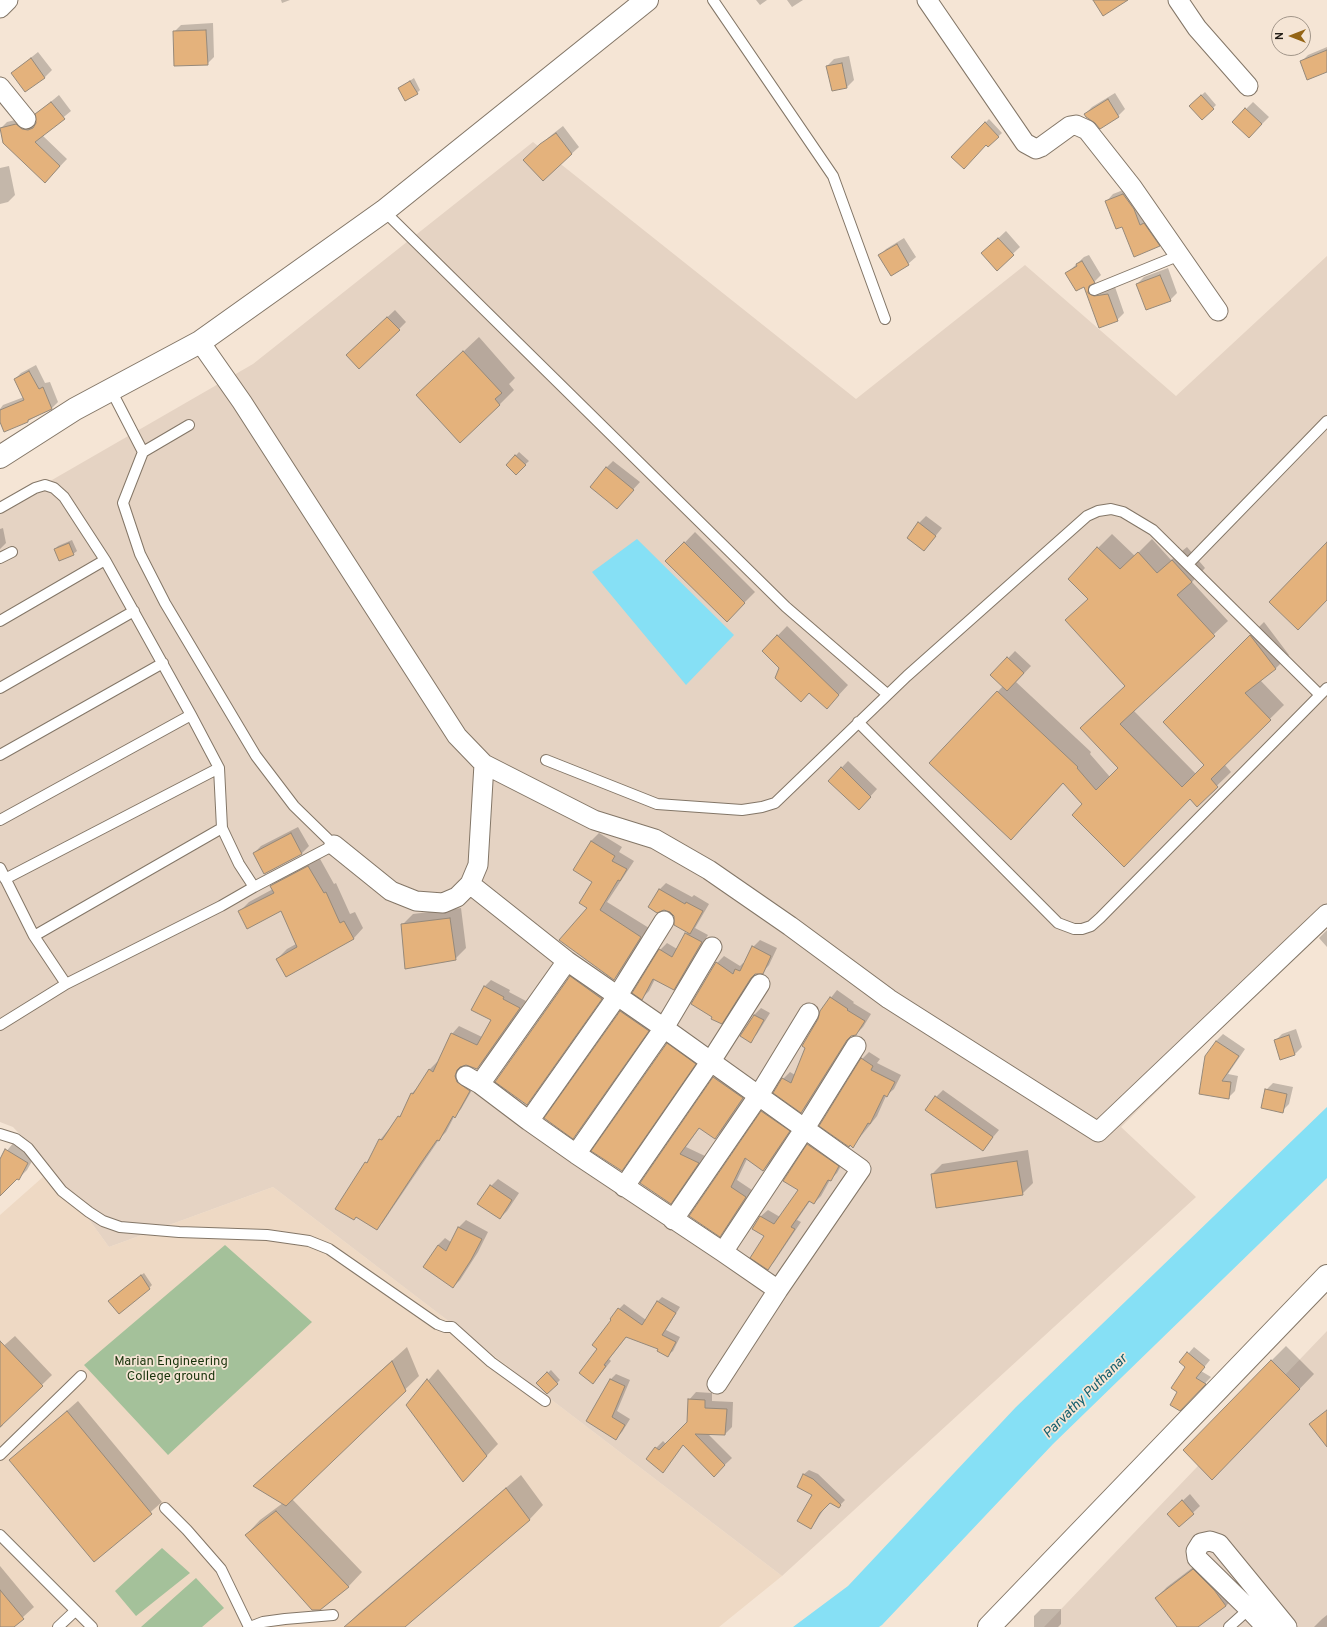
<!DOCTYPE html>
<style>
body{margin:0}
#map{position:relative;width:1327px;height:1627px;overflow:hidden;background:#f5e5d5;font-family:Overpass,sans-serif}
canvas{display:block}
.north{position:absolute;left:1271px;top:16px;width:40px;height:40px;box-sizing:border-box;background:#f5e5d5;border:1px solid #a19589;border-radius:50%;rotate:270deg;font-size:11px;font-weight:700;line-height:16px;text-align:center;color:#231e18}
.north::after{content:'';display:block;margin:auto;width:14px;height:18px;background:#956515;clip-path:polygon(50% 0,100% 100%,50% 72%,0 100%)}
</style>
<div id="map">
<canvas width="1327" height="1627"></canvas>
<div class="north">N</div>
</div>
<script>
const c = document.querySelector('canvas').getContext('2d');
c.lineJoin = 'round';
function fillPath(path, color) { c.fillStyle = color; c.fill(path, 'evenodd'); }
const shape = rows => new Path2D(rows.map(r => 'M' + r).join(''));
function stroke(path, color, width, dash) { c.strokeStyle = color; c.lineWidth = width; c.lineCap = dash ? 'butt' : 'round'; c.setLineDash(dash || []); c.stroke(path); }
function label(font, color, halo, rows, align = 'center') {
  c.font = font + ' Overpass,sans-serif'; c.lineWidth = 3.5; c.setLineDash([]); c.textBaseline = 'middle'; c.strokeStyle = halo; c.fillStyle = color; for (const [text, x, y, turn = 0] of rows) {
    c.save(); c.translate(x, y); c.rotate((+turn || 0) * Math.PI / 180); c.textAlign = isNaN(turn) ? turn : align; if (halo) c.strokeText(text, 0, 0); c.fillText(text, 0, 0); c.restore();
  }
}
fillPath(shape([
 [52,1169,109,1247,273,1187,782,1576,719,1627,0,1627,0,1215]
]), '#eed9c4');
fillPath(shape([
 [533,142,856,399,1025,265,1176,396,1327,256,1327,924,1121,1127,1196,1197,782,1576,273,1187,109,1247,52,1169,13,1127,0,1122,0,510,253,364],
 [1327,1331,1327,1627,1044,1627]
]), '#e5d3c3');
fillPath(shape([
 [225,1245,312,1322,168,1455,84,1365],
 [162,1548,190,1573,136,1616,115,1591],
 [196,1578,224,1608,202,1627,141,1627]
]), '#a4c19a');
fillPath(shape([
 [637,539,734,635,686,685,592,572],
 [1327,1107,1327,1178,1053,1444,882,1625,879,1627,793,1627,848,1586,1016,1407]
]), '#86e0f5');
fillPath(shape([
 [281,0,290,0,282,3],
 [756,0,767,0,760,5],
 [787,0,803,0,792,7],
 [213,23,214,57,207,64,174,32,181,25],
 [1327,47,1327,70,1301,62,1308,55],
 [38,52,52,70,45,77,25,90,12,73],
 [849,56,854,80,847,87,833,90,827,66,834,59],
 [414,78,420,90,417,93,399,88],
 [1205,92,1216,105,1202,119,1190,106],
 [1115,93,1125,109,1118,116,1085,114,1092,107],
 [59,95,71,111,42,135,67,159,45,182,0,129,7,122,23,118,30,123,37,122,36,114],
 [1253,102,1269,117,1256,130,1246,109],
 [989,119,1002,133,988,146,986,143,953,157],
 [563,126,579,147,543,180,531,153,549,137],
 [9,166,15,195,8,202,0,204,0,168],
 [1131,187,1166,239,1159,246,1123,226,1106,202,1113,194],
 [1006,231,1020,247,997,269,990,246],
 [904,238,916,257,908,264,891,275,879,256,886,249],
 [1089,255,1101,275,1095,281,1095,286,1101,290,1115,287,1124,313,1117,320,1100,326,1085,285,1067,273,1084,257],
 [1168,268,1177,293,1170,300,1137,284,1144,277],
 [395,310,406,322,399,329,355,348],
 [479,337,515,378,509,384,514,390,499,405,432,381],
 [36,365,45,383,50,382,58,402,52,408,28,421,0,419,0,409,3,405,24,397,15,379,21,373],
 [519,452,529,461,516,473,507,465],
 [613,461,640,482,617,507,606,468],
 [926,516,942,528,924,550,919,523],
 [3,528,6,543,0,549,0,529],
 [695,532,755,592,727,620,667,561],
 [1112,534,1135,556,1152,539,1171,560,1187,547,1205,568,1192,582,1228,621,1133,710,1196,774,1206,765,1164,722,1264,622,1289,655,1275,669,1260,680,1284,705,1224,764,1231,772,1197,805,1190,798,1083,805,1064,782,1025,825,931,763,1003,686,992,675,1015,651,1031,666,1016,682,1091,752,1090,754,1110,777,1119,768,1082,728,1126,685,1089,598,1098,548],
 [72,540,77,551,73,554,55,549,58,546],
 [787,626,848,685,836,698,780,667,763,651],
 [848,761,877,789,859,809,830,780],
 [298,827,309,846,302,853,265,873,254,853,261,846],
 [599,833,622,847,619,852,634,861,607,902,649,928,622,971,614,979,589,908,594,881,591,841],
 [319,857,334,884,336,883,350,914,355,912,363,928,354,938,286,976,277,959,287,949,296,944,281,910,239,912,249,902,273,889,271,886,281,876],
 [666,883,692,897,694,895,709,904,695,928,708,935,681,982,674,989,655,979,649,991,642,998,660,950,667,943,677,949,688,931,675,916,659,890],
 [461,908,466,948,455,959,402,925,413,914],
 [1327,930,1327,947,1319,938],
 [760,940,777,948,769,965,762,973,756,973,728,1016,721,1023,717,963,724,956,740,966,743,963,745,963,753,947],
 [577,970,608,991,533,1097,526,1104,570,977],
 [491,980,510,990,509,992,526,1001,484,1061,477,1068,466,1064,463,1065,462,1069,476,1083,461,1109,455,1115,446,1132,440,1138,383,1222,376,1229,357,1217,354,1219,366,1163,371,1157,380,1140,403,1112,412,1093,419,1086,430,1069,437,1062,438,1063,452,1034,459,1026,482,1037,492,1020,484,987],
 [837,990,854,1002,853,1003,871,1014,863,1027,856,1034,851,1035,808,1105,801,1112,783,1079,790,1072,795,1075,819,1019,820,1012],
 [628,1005,655,1023,580,1130,573,1137,621,1012],
 [761,1008,770,1013,757,1034,750,1041,754,1015],
 [1296,1029,1302,1047,1295,1054,1281,1059,1275,1041,1282,1034],
 [1223,1034,1245,1049,1228,1074,1238,1076,1235,1091,1228,1098,1200,1093,1216,1041],
 [674,1037,702,1057,628,1163,621,1170,667,1044],
 [869,1052,880,1059,877,1063,901,1075,894,1089,886,1096,877,1116,853,1146,862,1059],
 [721,1071,750,1091,722,1131,715,1138,700,1127,686,1147,705,1156,678,1196,671,1203,641,1183,714,1078],
 [1273,1083,1293,1087,1289,1104,1282,1111,1266,1090],
 [943,1090,999,1130,983,1149,936,1097],
 [769,1105,795,1124,770,1163,763,1170,747,1159,737,1180,752,1190,726,1229,720,1235,690,1216,762,1112],
 [815,1138,845,1159,837,1173,830,1180,821,1196,814,1203,810,1201,797,1220,801,1222,774,1262,768,1268,766,1236,753,1228,761,1216,768,1210,780,1217,799,1190,784,1181,808,1145],
 [15,1141,36,1154,27,1170,19,1178,17,1177,0,1195,0,1159],
 [1028,1150,1033,1183,1022,1194,932,1174,942,1164],
 [498,1179,519,1193,507,1211,500,1218,491,1186],
 [466,1220,488,1232,478,1252,460,1280,453,1287,438,1245,445,1238,452,1243,459,1227],
 [144,1273,152,1285,149,1288,109,1301],
 [662,1297,680,1307,666,1330,680,1337,673,1351,668,1355,659,1348,627,1336,609,1359,611,1361,593,1383,598,1349,613,1320,612,1319,619,1309,624,1304,646,1320,657,1302],
 [15,1336,52,1375,2,1424,3,1425,0,1428,0,1349],
 [1286,1346,1314,1374,1227,1464,1271,1361],
 [407,1347,419,1376,292,1499,362,1572,348,1587,246,1535,260,1520,283,1503,269,1472],
 [1194,1347,1210,1360,1201,1371,1211,1377,1180,1410,1179,1392,1187,1367,1181,1362],
 [438,1369,498,1444,474,1469,407,1405],
 [551,1370,560,1380,547,1393,537,1383],
 [616,1374,630,1380,617,1411,630,1419,622,1432,616,1438,587,1421,610,1380],
 [696,1392,712,1393,712,1401,733,1402,732,1427,725,1434,708,1434,732,1458,714,1475,684,1444,663,1471,656,1448,663,1441,666,1444,688,1422,689,1400],
 [78,1401,162,1502,95,1561,11,1460],
 [809,1470,818,1474,845,1500,839,1506,829,1502,811,1528,814,1494,798,1487,804,1474],
 [521,1475,543,1505,529,1520,404,1627,345,1627,359,1613],
 [1190,1494,1200,1506,1179,1526,1176,1507],
 [1204,1559,1236,1595,1226,1606,1197,1627,1178,1627,1156,1598,1167,1587],
 [0,1566,34,1607,12,1627,0,1627],
 [1041,1609,1061,1609,1061,1624,1058,1627,1034,1627,1034,1616],
 [1327,1615,1327,1627,1314,1627,1322,1619]
]), '#0003');
const building = shape([
 [1093,0,1128,0,1103,16,1093,0],
 [206,30,208,65,174,66,173,31,206,30],
 [1327,50,1327,72,1307,80,1300,61,1327,50],
 [31,58,45,78,25,92,11,73,31,58],
 [842,63,847,88,832,91,826,66,842,63],
 [410,81,418,94,405,101,398,88,410,81],
 [1201,95,1214,109,1202,120,1189,106,1201,95],
 [1108,99,1119,117,1100,129,1095,123,1086,117,1084,114,1108,99],
 [51,102,65,119,35,142,60,166,45,183,3,143,0,128,16,124,22,129,28,130,33,128,36,123,35,114,51,102],
 [1245,108,1262,124,1249,138,1232,122,1245,108],
 [985,122,999,137,988,147,986,145,964,169,951,157,985,122],
 [556,133,572,154,543,181,523,160,540,144,556,133],
 [1123,194,1134,209,1140,225,1144,223,1160,246,1134,257,1122,227,1116,229,1105,201,1123,194],
 [998,238,1014,255,997,271,981,253,998,238],
 [897,244,909,265,891,276,878,255,897,244],
 [1082,261,1095,283,1089,286,1088,293,1094,296,1108,294,1118,321,1099,328,1084,287,1076,291,1065,273,1077,266,1076,264,1082,261],
 [1160,275,1171,301,1146,310,1136,284,1160,275],
 [387,317,400,330,359,369,346,355,387,317],
 [463,351,502,393,495,399,500,405,460,443,416,395,463,351],
 [29,371,39,389,43,387,52,409,28,420,28,422,4,432,0,422,0,410,24,400,14,379,29,371],
 [515,455,526,465,516,475,506,465,515,455],
 [606,467,634,490,617,509,590,487,606,467],
 [918,522,936,536,924,551,907,538,918,522],
 [684,542,745,603,727,622,665,561,684,542],
 [1327,542,1327,600,1298,630,1269,602,1327,542],
 [69,543,74,555,59,561,54,549,69,543],
 [1097,547,1120,569,1138,552,1157,573,1172,560,1192,582,1177,595,1215,636,1120,724,1182,787,1204,765,1163,722,1250,635,1276,669,1245,693,1271,720,1211,779,1218,787,1197,807,1190,799,1124,867,1072,815,1082,804,1063,783,1011,840,929,763,997,691,1078,767,1077,768,1096,790,1118,768,1080,728,1125,686,1065,620,1088,599,1068,579,1097,547],
 [777,635,839,695,827,709,809,693,801,702,775,678,779,668,762,651,777,635],
 [1007,657,1024,673,1007,691,990,675,1007,657],
 [841,767,871,797,859,810,828,781,841,767],
 [291,833,302,854,264,874,253,853,291,833],
 [591,841,615,856,612,861,627,869,620,881,618,880,600,910,641,937,614,980,559,940,587,908,579,903,592,882,573,870,591,841],
 [308,866,324,893,326,892,340,923,344,921,354,939,286,977,276,959,297,947,281,911,247,929,238,911,274,893,270,886,308,866],
 [659,889,685,904,686,902,703,911,690,934,674,925,674,916,670,912,664,910,657,913,648,907,659,889],
 [450,918,456,960,405,969,401,924,450,918],
 [685,933,702,942,674,990,653,979,642,1000,632,993,659,949,672,957,685,933],
 [752,946,771,956,763,974,755,974,751,978,722,1024,711,1019,712,1017,691,1004,716,962,733,974,735,969,740,971,752,946],
 [570,976,602,999,527,1105,495,1082,570,976],
 [484,986,504,997,503,999,520,1008,477,1069,466,1065,460,1067,457,1070,455,1076,457,1082,470,1091,455,1118,453,1116,439,1141,437,1140,421,1163,377,1230,356,1217,354,1220,335,1209,365,1162,367,1163,379,1139,382,1140,398,1116,400,1117,411,1093,413,1094,429,1069,433,1072,451,1033,477,1045,491,1020,471,1010,484,986],
 [830,997,848,1009,847,1010,865,1021,856,1035,851,1036,847,1040,801,1113,773,1093,782,1078,791,1083,805,1048,802,1046,818,1019,820,1011,830,997],
 [620,1011,649,1031,573,1139,544,1118,620,1011],
 [754,1015,764,1020,751,1043,740,1036,754,1015],
 [1289,1035,1295,1055,1280,1060,1274,1040,1289,1035],
 [1216,1041,1239,1056,1222,1081,1231,1082,1229,1099,1199,1094,1205,1056,1216,1041],
 [667,1043,696,1064,622,1171,591,1151,667,1043],
 [861,1058,873,1066,871,1070,895,1082,887,1097,884,1095,870,1124,868,1123,853,1148,850,1145,849,1147,819,1126,861,1058],
 [713,1077,743,1098,715,1139,699,1128,680,1154,699,1163,671,1204,640,1183,713,1077],
 [1265,1089,1287,1094,1283,1113,1261,1108,1265,1089],
 [935,1096,993,1137,983,1151,925,1110,935,1096],
 [761,1111,790,1131,763,1171,745,1158,731,1187,746,1197,720,1237,689,1216,761,1111],
 [807,1144,839,1166,831,1181,828,1180,814,1204,809,1201,791,1227,795,1229,768,1270,750,1258,764,1236,752,1229,760,1216,774,1224,798,1190,783,1181,807,1144],
 [5,1149,28,1163,19,1180,17,1179,0,1196,0,1159,5,1149],
 [1017,1161,1023,1195,936,1208,931,1174,1017,1161],
 [490,1185,512,1200,500,1219,477,1204,490,1185],
 [458,1227,482,1239,471,1260,453,1288,423,1267,438,1245,446,1251,458,1227],
 [141,1275,150,1289,119,1314,108,1301,141,1275],
 [657,1301,676,1313,662,1335,676,1342,668,1357,657,1351,658,1349,626,1337,604,1365,606,1366,593,1384,579,1373,597,1349,592,1345,611,1320,610,1319,618,1308,642,1325,657,1301],
 [0,1341,43,1386,0,1427,0,1341],
 [1187,1352,1205,1367,1196,1378,1206,1384,1180,1411,1170,1405,1177,1392,1171,1388,1185,1367,1179,1362,1187,1352],
 [1271,1360,1300,1389,1212,1480,1183,1450,1271,1360],
 [392,1361,406,1391,286,1506,253,1486,392,1361],
 [547,1372,558,1384,547,1394,536,1383,547,1372],
 [427,1379,487,1456,463,1482,406,1405,427,1379],
 [610,1379,625,1386,612,1417,625,1425,616,1440,586,1421,610,1379],
 [688,1399,705,1400,705,1408,727,1409,725,1435,695,1434,725,1465,714,1477,683,1445,663,1473,646,1459,655,1447,659,1450,687,1422,688,1399],
 [1327,1410,1327,1447,1309,1424,1327,1410],
 [67,1411,152,1514,94,1562,9,1460,67,1411],
 [803,1474,813,1479,841,1505,839,1508,830,1503,820,1513,811,1529,797,1521,812,1495,797,1487,803,1474],
 [506,1488,530,1520,405,1627,344,1627,506,1488],
 [1182,1500,1194,1514,1179,1527,1167,1514,1182,1500],
 [276,1511,349,1587,320,1610,312,1610,245,1535,276,1511],
 [1193,1569,1215,1591,1226,1606,1198,1627,1177,1627,1155,1598,1193,1569],
 [0,1590,24,1619,14,1627,0,1627,0,1590]
]);
fillPath(building, '#e4b27c');
stroke(building, '#96897a', 1);
const service = shape([
 [713,0,833,176,885,319],
 [384,211,786,607,887,694],
 [1094,290,1180,255],
 [143,452,189,425],
 [0,508,35,488,45,485,54,488,64,497,105,560,191,715,219,768,222,828,239,864,254,887],
 [0,558,12,552],
 [1188,564,1327,421],
 [0,621,105,560],
 [0,688,134,611],
 [858,722,1058,923,1074,929,1082,929,1091,926,1100,918,1327,688],
 [0,755,163,663],
 [546,760,657,804,742,810,762,807,775,803,907,676,1087,516,1098,511,1111,509,1123,512,1153,530,1320,695],
 [0,820,191,715],
 [0,868,34,936,66,984,221,906,254,887,334,845,294,806,256,756,165,603,140,554,123,503,143,452,111,390],
 [5,879,219,768],
 [34,936,222,828],
 [0,1025,66,984],
 [0,1134,16,1139,28,1148,62,1191,89,1212,103,1221,120,1227,179,1232,267,1235,309,1241,329,1249,437,1324,445,1327,452,1327,491,1362,545,1401],
 [0,1455,81,1376],
 [165,1508,187,1530,221,1569,249,1627],
 [0,1535,92,1627],
 [58,1627,75,1611],
 [250,1627,263,1622,285,1619,333,1615],
 [1229,1627,1249,1609]
]);
const minor = shape([
 [927,0,1025,143,1036,149,1041,147,1070,126,1076,125,1087,130,1132,187,1218,311],
 [1178,0,1197,28,1248,86],
 [0,8,8,0],
 [0,87,26,119],
 [200,342,242,402,457,736,484,764,478,865,470,884,457,897,443,903,416,901,391,891,334,845],
 [484,764,594,820,655,839,709,870,790,926,889,999,1098,1132,1327,914],
 [470,884,567,961,664,1028,861,1169,778,1290,717,1384],
 [466,1076,480,1084,529,1121,576,1154,723,1252,778,1290],
 [480,1084,567,961],
 [529,1121,618,995,664,921],
 [576,1154,664,1028,712,947],
 [624,1187,711,1061,760,984],
 [673,1220,759,1095,809,1013],
 [723,1252,805,1128,856,1046],
 [1266,1627,1249,1609,1197,1558,1196,1551,1201,1543,1210,1541,1219,1544,1287,1627]
]);
const tertiary = shape([
 [0,457,75,409,200,342,384,211,647,0],
 [989,1627,1327,1276]
]);
stroke(service, '#837667', 12);
stroke(minor, '#837667', 21);
stroke(tertiary, '#837667', 24);
stroke(service, '#fff', 10);
stroke(minor, '#fff', 19);
stroke(tertiary, '#fff', 22);
label('13px', '#18330b', '#f5e5d5', [
 ["Marian Engineering",171,1362],
 ["College ground",171,1377]
]);
label('italic 14px', '#125e6d', '#f5e5d5', [
 ["Parvathy Puthanar",1086,1397,-45]
]);
</script>
